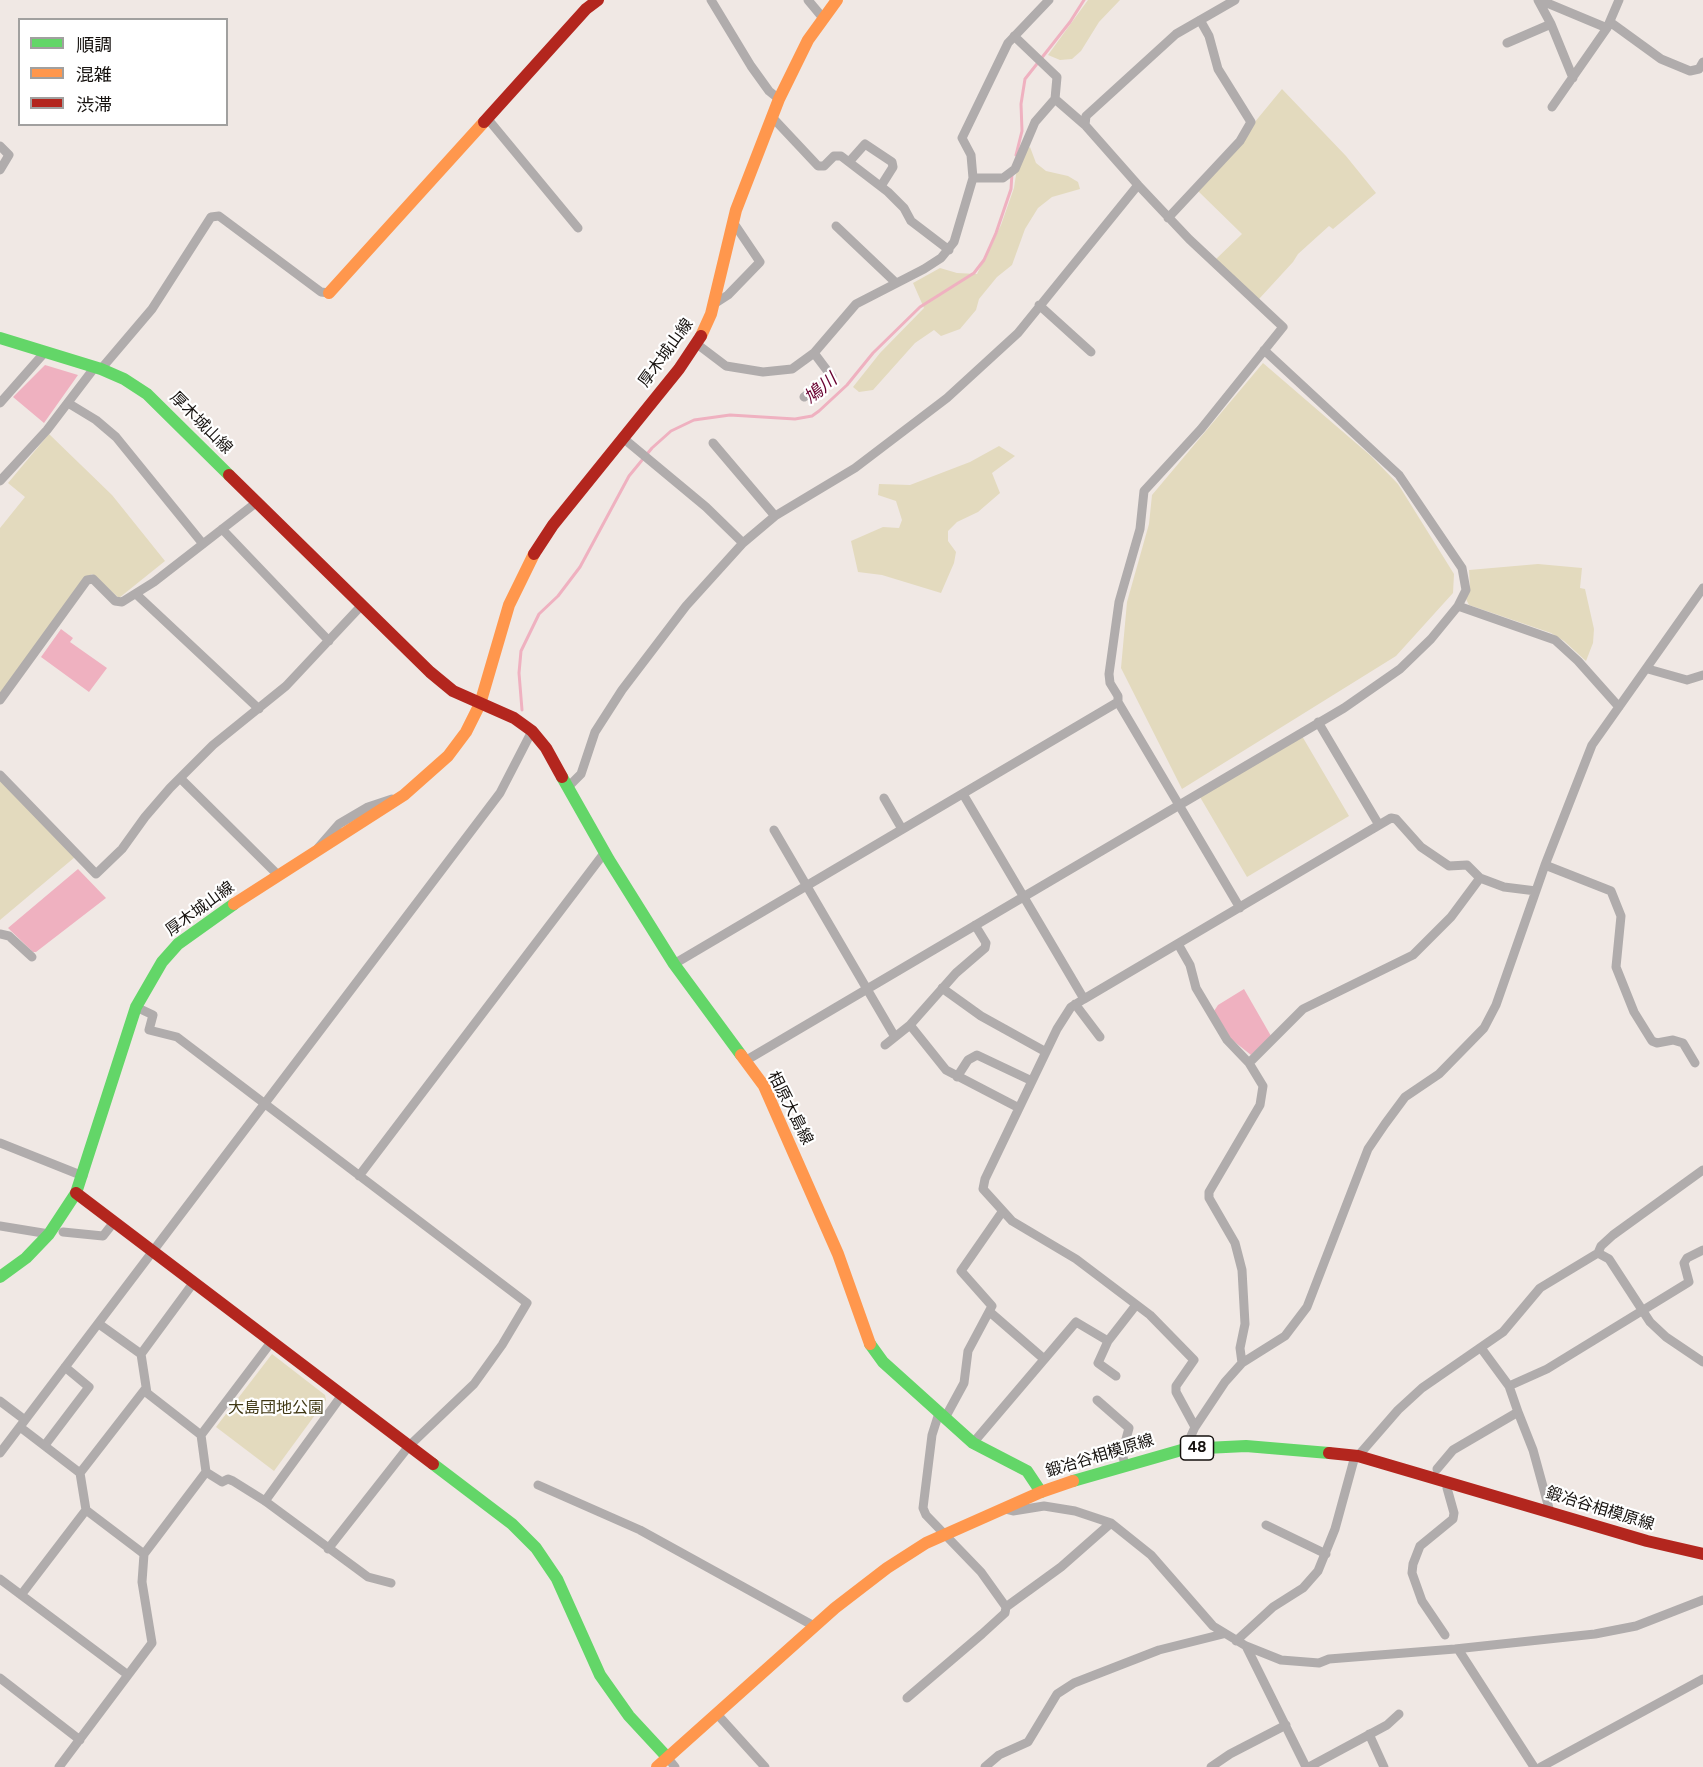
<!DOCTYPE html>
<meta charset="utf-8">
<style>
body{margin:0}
#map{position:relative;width:1703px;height:1767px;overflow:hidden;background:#f0e8e4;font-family:Figtree,"Noto Sans JP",sans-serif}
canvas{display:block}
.legend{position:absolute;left:18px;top:18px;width:210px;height:108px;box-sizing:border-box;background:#fff;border:2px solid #a1a09f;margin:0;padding:8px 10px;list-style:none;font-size:18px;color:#15110e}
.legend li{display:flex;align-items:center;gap:12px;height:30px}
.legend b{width:30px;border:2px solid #a1a09f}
</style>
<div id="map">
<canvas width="1703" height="1767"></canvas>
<ul class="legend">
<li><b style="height:8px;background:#63d668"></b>順調</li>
<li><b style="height:8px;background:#ff974d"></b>混雑</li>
<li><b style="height:8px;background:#b3261e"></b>渋滞</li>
</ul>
</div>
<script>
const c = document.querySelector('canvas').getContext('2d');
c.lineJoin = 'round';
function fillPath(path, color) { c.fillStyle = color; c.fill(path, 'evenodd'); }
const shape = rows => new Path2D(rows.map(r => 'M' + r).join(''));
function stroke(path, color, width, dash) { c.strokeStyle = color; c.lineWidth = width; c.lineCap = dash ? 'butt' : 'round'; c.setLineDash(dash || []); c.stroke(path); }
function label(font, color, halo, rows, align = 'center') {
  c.font = font + ' Figtree,"Noto Sans JP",sans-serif'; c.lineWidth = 4.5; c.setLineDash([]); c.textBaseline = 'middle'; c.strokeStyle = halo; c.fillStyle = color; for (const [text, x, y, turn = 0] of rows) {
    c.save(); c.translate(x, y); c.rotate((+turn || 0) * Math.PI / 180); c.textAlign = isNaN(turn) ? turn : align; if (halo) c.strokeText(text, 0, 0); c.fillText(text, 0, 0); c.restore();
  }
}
fillPath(shape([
 [1088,0,1120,0,1099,22,1081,51,1072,59,1060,60,1048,55],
 [1282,89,1346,156,1376,193,1333,229,1329,226,1298,254,1293,262,1259,299,1215,260,1242,234,1198,191],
 [1030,147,1036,163,1046,171,1068,176,1078,182,1080,189,1052,197,1038,208,1025,229,1012,265,997,277,979,299,976,310,960,329,941,336,934,330,915,343,873,390,859,392,853,387,880,353,924,308,913,283,940,268,957,273,977,274,1001,225,1014,188,1019,155],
 [1263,363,1371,456,1398,484,1454,574,1453,593,1396,656,1182,789,1121,668,1127,602,1149,524,1152,495],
 [49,434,112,495,165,561,119,598,92,574,85,579,0,694,0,528,25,497,8,483],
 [999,446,1015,456,992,473,1000,493,978,512,957,522,948,531,948,541,956,552,954,563,941,593,882,575,858,572,851,541,883,527,899,528,902,520,896,501,878,495,879,484,910,485,970,462],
 [1538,564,1582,568,1580,588,1585,589,1594,629,1593,643,1586,661,1564,641,1551,633,1469,605,1466,599,1470,589,1469,570],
 [1302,736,1349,816,1247,877,1200,797],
 [0,778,75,857,0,920],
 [272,1354,325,1395,326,1400,274,1471,216,1427]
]), '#e3dabe');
fillPath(shape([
 [45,365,78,375,44,423,13,397],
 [61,629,73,638,70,642,107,668,89,692,41,657],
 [78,869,106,898,36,952,33,952,8,928],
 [1244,989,1271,1036,1251,1055,1231,1039,1214,1011,1218,1005]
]), '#efb1c0');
stroke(shape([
 [1016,155,1022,131,1021,104,1025,79,1070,22,1084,0],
 [522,710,519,673,521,651,539,614,558,596,580,567,629,476,652,448,671,431,694,420,730,415,795,419,812,416,819,411,847,385,873,353,920,307,974,273,984,260,996,233,1011,189,1012,173]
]), '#efb1c0', 3);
stroke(shape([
 [711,0,751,66,769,91,779,99],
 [808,0,823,18],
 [1538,0,1551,24,1573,78],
 [1540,0,1607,28],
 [1610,22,1661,59,1690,71,1699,69,1703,62],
 [1014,36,1057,77,1055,99,1085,125],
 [1507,43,1551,24],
 [1552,107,1607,28,1619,0],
 [772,117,818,166,824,166,834,156,841,156,888,192,904,208,911,221,949,250],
 [487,118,578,228],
 [0,146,9,155,0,170],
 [849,162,865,144,892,162,893,167,881,186],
 [973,178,1003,178,1015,169,1035,122,1055,99],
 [1168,218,1240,141,1251,122,1218,69,1209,36,1200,20],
 [836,226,895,282],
 [714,304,728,295,760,262,733,222],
 [1039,305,1091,352],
 [697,344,726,366,763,372,792,369,814,353,856,304,924,269,941,258,954,242,973,178,971,155,962,138,1008,43,1049,0],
 [101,369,152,309,211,217,219,216,321,292,329,293],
 [804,397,832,377,814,353],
 [0,403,45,352],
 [68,403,96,420,116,437,203,544],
 [623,438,706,507,743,543],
 [713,443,775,516],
 [0,481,47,430,95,367],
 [222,529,329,641],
 [136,594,259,709],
 [1458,606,1555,640,1578,661,1619,707],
 [1648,669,1687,680,1703,675],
 [0,700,87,580,93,579,115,601,122,602,154,582,257,502],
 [1118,702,1240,908],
 [1318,722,1379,825],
 [0,775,96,874,122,849,145,817,170,788,213,745,286,686,361,606],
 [181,779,278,875],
 [568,787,581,774,595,732,622,690,686,606,743,543,775,516,855,468,947,398,1018,333,1138,185,1085,125,1086,116,1176,34,1235,0],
 [963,794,1084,999,1391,818,1396,819,1421,847,1449,866,1467,865,1480,878,1504,887,1536,891],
 [884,798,902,829],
 [774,830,895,1037],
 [318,848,339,824,368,807,392,799],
 [1545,865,1611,891,1621,916,1616,967,1634,1012,1652,1041,1657,1043,1673,1040,1683,1043,1695,1063],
 [0,934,9,936,32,957],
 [1178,944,1190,965,1196,988,1227,1040,1249,1063,1263,1086,1260,1105,1209,1192,1209,1198,1235,1243,1242,1270,1245,1324,1240,1348,1242,1363],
 [674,964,1118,702,1118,696,1110,683,1109,674,1119,602,1140,529,1144,491,1201,429,1283,327,1189,239,1138,185],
 [942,988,981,1016,1046,1052],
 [1084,999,1071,1007,1057,1029,985,1179,983,1189,1012,1221,1076,1259,1150,1315,1194,1360,1176,1386,1176,1392,1195,1427],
 [1075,1004,1100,1037],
 [136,1007,153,1015,149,1030,177,1037,527,1303,502,1345,474,1384,409,1446,328,1549],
 [910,1025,946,1070,1019,1108],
 [885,1045,910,1025,956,973,985,948,986,943,975,925],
 [745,1061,1344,708,1400,669,1431,639,1458,606,1466,590,1462,568,1399,475,1264,350],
 [1249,1063,1303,1009,1413,955,1451,917,1480,878],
 [957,1077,968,1060,977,1055,1032,1081],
 [0,1143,83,1176],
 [359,1176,605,852],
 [0,1226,49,1234],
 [63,1232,103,1236,114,1222],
 [1598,1253,1609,1259,1650,1322,1666,1337,1703,1362],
 [991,1313,1044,1359],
 [99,1324,141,1354,147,1393,201,1435],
 [141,1354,194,1282],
 [1116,1376,1098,1363,1108,1341,1136,1305],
 [1509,1386,1547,1369,1689,1282,1684,1263,1687,1258,1703,1250],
 [1097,1400,1129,1428,1122,1454,1125,1464],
 [0,1401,25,1420],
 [1518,1412,1533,1450,1550,1512],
 [939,1413,932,1435,923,1508,926,1515,981,1572,1006,1607],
 [945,1418,964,1383,968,1351,992,1306,961,1271,1002,1212],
 [20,1427,80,1473,86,1510,144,1554],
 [973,1443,1076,1322,1108,1341],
 [45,1445,89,1387,65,1367],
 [1185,1449,1195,1427,1225,1382,1242,1363,1285,1336,1307,1307,1368,1149,1385,1124,1405,1097,1439,1074,1484,1028,1496,1005,1545,865,1592,745,1703,588],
 [0,1453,500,793,532,731],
 [1358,1456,1398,1410,1422,1388,1503,1332,1540,1288,1598,1253,1601,1246,1613,1235,1703,1170],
 [1437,1469,1453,1450,1518,1412,1509,1386,1481,1348],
 [206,1472,222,1482,228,1479,233,1481,265,1501,368,1577,391,1583],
 [80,1473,146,1388],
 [538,1485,640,1530,814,1626],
 [265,1501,342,1395],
 [1005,1509,1013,1511,1044,1506,1075,1511,1111,1523,1151,1555,1213,1626,1246,1646,1281,1660,1319,1663,1329,1659,1455,1649,1595,1634,1636,1626,1703,1600],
 [1266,1525,1326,1554],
 [0,1579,128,1675,152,1643,142,1582,144,1554,206,1472,201,1435,272,1341],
 [21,1595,86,1510],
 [1445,1635,1422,1601,1412,1573,1413,1564,1420,1546,1453,1519,1454,1513,1447,1488],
 [1236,1641,1273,1607,1303,1588,1318,1571,1335,1529,1355,1456],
 [1246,1646,1306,1767],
 [1458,1649,1534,1767],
 [0,1678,80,1740],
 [907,1698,982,1634,1005,1613,1006,1607,1061,1567,1111,1523],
 [717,1714,765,1767],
 [1369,1734,1384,1767],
 [667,1757,675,1767],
 [59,1767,128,1675],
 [985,1767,999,1755,1028,1742,1057,1694,1074,1683,1159,1650,1223,1634],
 [1211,1767,1230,1754,1286,1725],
 [1309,1767,1387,1725,1399,1714],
 [1541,1767,1703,1679]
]), '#b0acac', 9);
stroke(shape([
 [0,338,101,369,124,379,147,394,229,475],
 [562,777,609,860,674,964,741,1055],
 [0,1277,26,1258,49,1234,76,1193,136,1007,162,962,178,944,234,904],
 [870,1344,883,1362,973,1443,1027,1471,1041,1492],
 [433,1464,512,1524,536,1548,557,1579,600,1675,629,1716,667,1757],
 [1073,1481,1185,1449,1246,1446,1329,1453]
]), '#63d668', 12);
stroke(shape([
 [329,293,484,122],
 [701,336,711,314,736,210,779,99,808,40,837,0],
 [234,904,404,795,448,756,466,732,480,704,509,605,534,554],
 [741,1055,764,1086,838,1254,870,1344],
 [657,1767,835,1608,887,1568,926,1543,1041,1492,1073,1481]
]), '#ff974d', 12);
stroke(shape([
 [484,122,586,9,598,0],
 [229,475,430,672,453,691,514,718,532,731,546,748,562,777],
 [534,554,553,525,679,369,701,336],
 [76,1193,433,1464],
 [1329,1453,1358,1456,1647,1541,1703,1554]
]), '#b3261e', 12);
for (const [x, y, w] of [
 [1197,1448,33]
]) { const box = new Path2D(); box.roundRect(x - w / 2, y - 12, w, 24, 4.5); c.fillStyle = '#fff'; c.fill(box); stroke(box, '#15110e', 1.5); }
label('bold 15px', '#15110e', null, [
 ["48",1197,1448]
]);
label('16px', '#15110e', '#fff', [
 ["厚木城山線",666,353,-54],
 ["厚木城山線",201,423,45],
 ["厚木城山線",200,909,-36],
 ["相原大島線",790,1108,63],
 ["鍛冶谷相模原線",1100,1456,-17],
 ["鍛冶谷相模原線",1600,1509,17]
]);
label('16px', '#413915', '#fff', [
 ["大島団地公園",276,1408]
]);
label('italic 18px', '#680030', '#fff', [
 ["鳩川",821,389,-40]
]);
</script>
